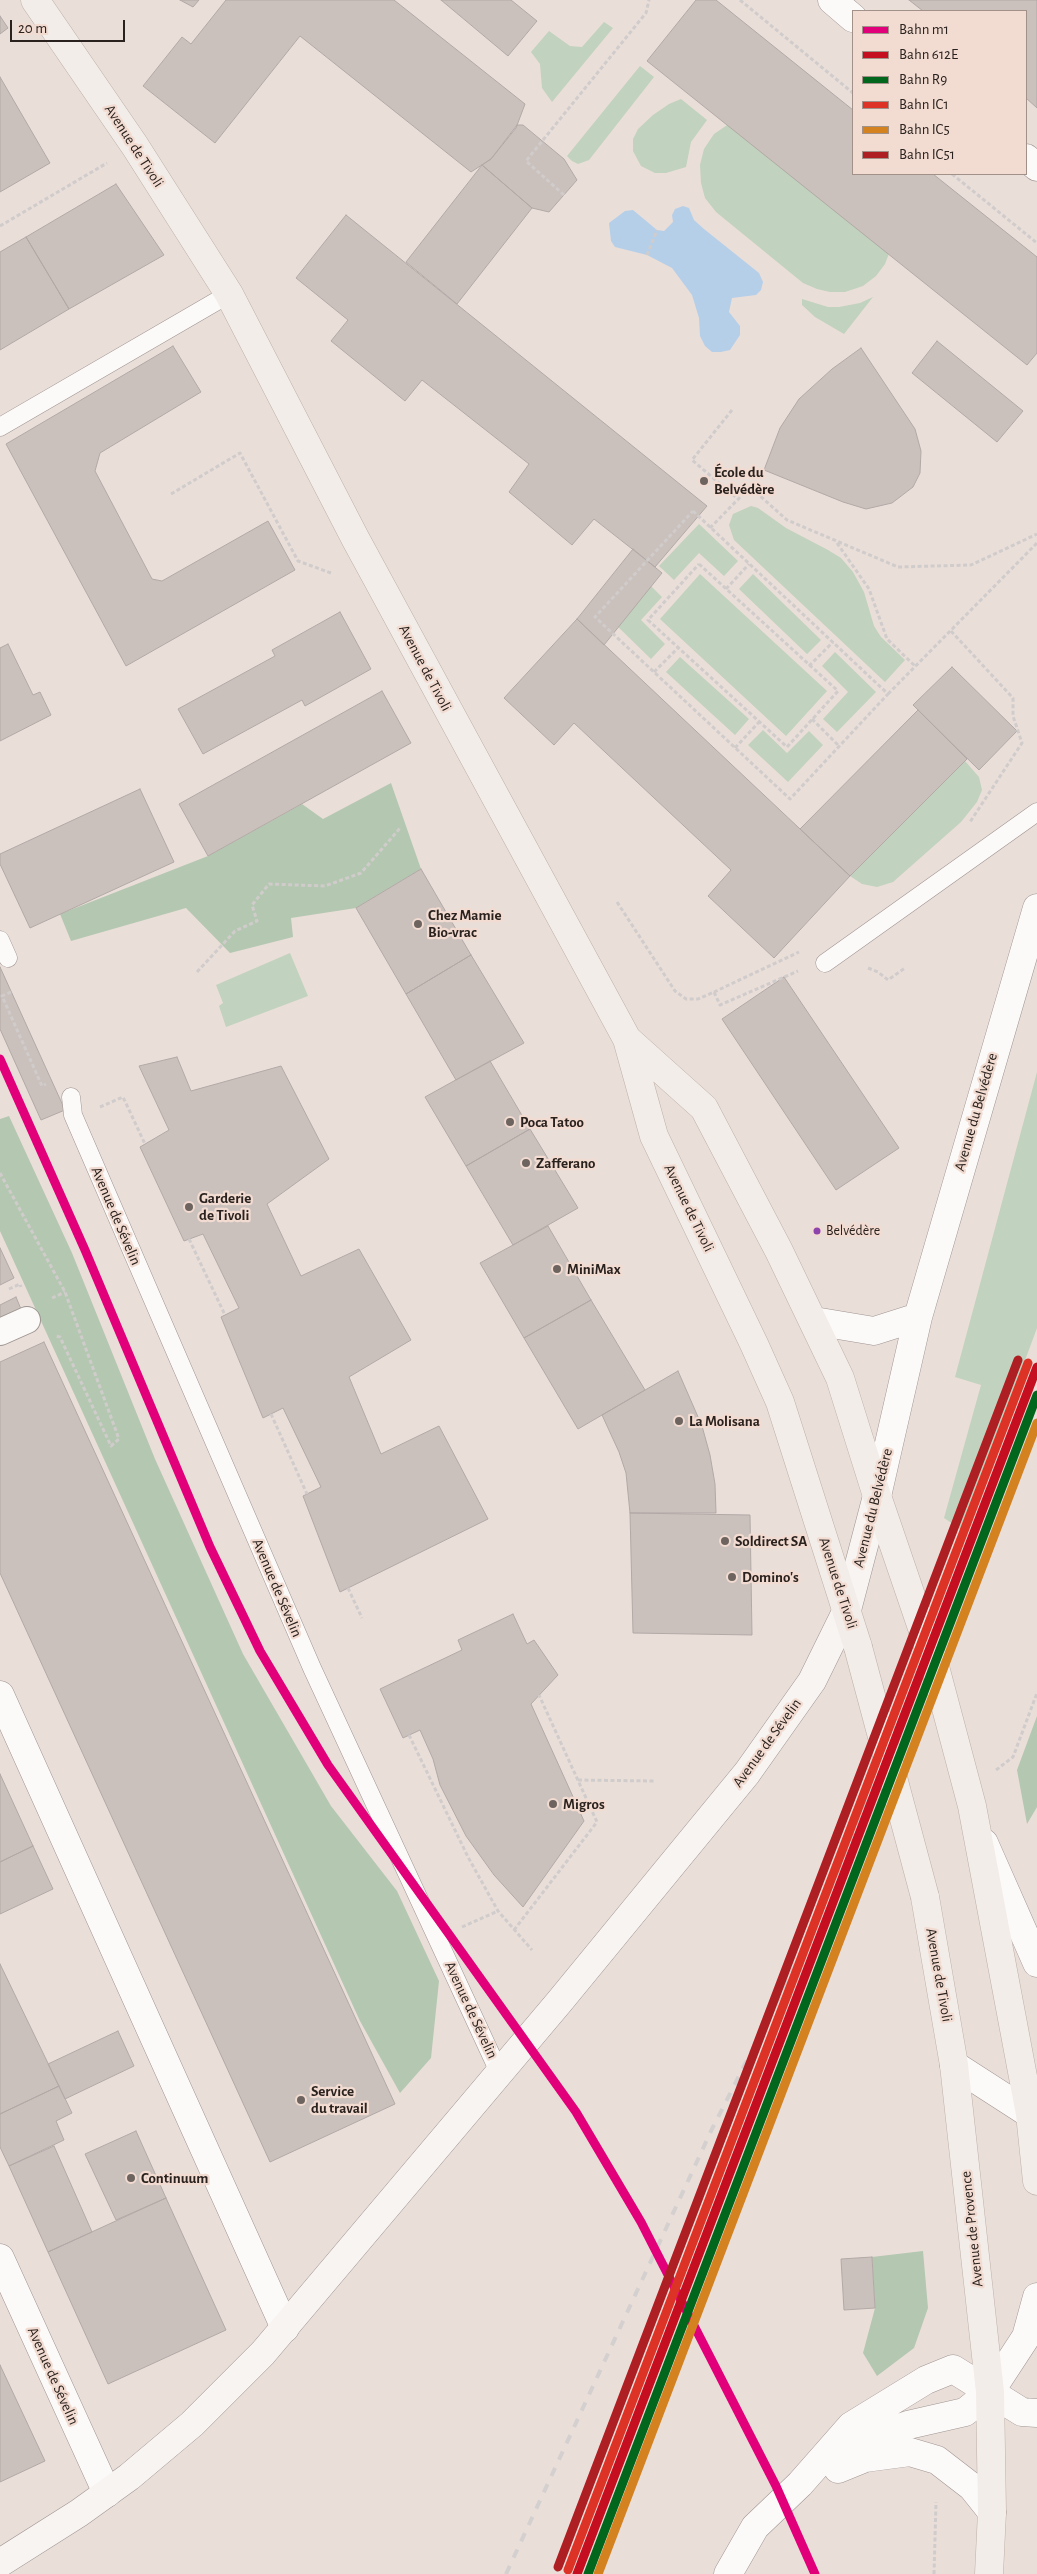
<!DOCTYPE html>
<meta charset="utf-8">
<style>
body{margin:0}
#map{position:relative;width:1037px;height:2574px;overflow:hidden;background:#eaded9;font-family:"Alegreya Sans",sans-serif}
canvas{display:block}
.legend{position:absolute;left:852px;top:10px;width:175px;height:165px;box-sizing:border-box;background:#f2dbd1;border:1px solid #a29189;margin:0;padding:6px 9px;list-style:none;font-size:15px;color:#2a221e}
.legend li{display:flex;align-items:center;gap:10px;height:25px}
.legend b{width:25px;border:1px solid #a29189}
.scale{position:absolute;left:10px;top:20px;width:115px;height:22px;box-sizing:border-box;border:2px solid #2a221e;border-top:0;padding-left:6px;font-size:15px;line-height:18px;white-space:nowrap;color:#2a221e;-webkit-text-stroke:4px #f2dbd1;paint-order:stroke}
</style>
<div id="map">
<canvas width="1037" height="2574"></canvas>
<ul class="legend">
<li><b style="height:6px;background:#e2007a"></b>Bahn m1</li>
<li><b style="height:6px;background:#c50e1f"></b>Bahn 612E</li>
<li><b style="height:6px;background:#02671c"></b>Bahn R9</li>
<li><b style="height:6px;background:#dd3327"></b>Bahn IC1</li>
<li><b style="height:6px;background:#d48120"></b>Bahn IC5</li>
<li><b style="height:6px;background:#ad1f23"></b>Bahn IC51</li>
</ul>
<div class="scale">20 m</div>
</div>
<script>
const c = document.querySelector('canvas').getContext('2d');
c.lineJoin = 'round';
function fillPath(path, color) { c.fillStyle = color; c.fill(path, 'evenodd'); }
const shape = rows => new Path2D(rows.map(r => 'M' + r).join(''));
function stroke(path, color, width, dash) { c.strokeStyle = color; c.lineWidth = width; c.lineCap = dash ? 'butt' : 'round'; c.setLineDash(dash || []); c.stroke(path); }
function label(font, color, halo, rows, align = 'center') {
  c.font = font + ' "Alegreya Sans",sans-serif'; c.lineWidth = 4.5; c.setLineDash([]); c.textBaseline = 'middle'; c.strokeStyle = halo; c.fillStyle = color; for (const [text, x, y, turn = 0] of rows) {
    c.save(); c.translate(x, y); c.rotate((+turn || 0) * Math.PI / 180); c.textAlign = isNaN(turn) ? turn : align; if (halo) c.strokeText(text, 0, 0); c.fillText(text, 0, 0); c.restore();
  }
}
fillPath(shape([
 [604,22,613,28,552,102,542,88,540,64,531,52,549,31,570,46,582,47],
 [640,66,654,77,589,160,578,164,572,161,567,156],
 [681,99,707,120,691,142,686,167,666,173,655,173,641,166,633,151,633,139,638,129,653,115,669,104],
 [739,117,890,251,885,264,876,276,863,286,845,292,830,292,817,289,803,283,716,212,705,198,701,183,700,165,704,149,714,134],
 [873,297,844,334,815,317,802,305,802,299,828,307,839,307,860,303],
 [751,506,758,508,786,528,828,550,841,558,853,572,864,592,874,626,881,637,905,660,885,682,734,540,729,525,733,514],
 [699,524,738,561,724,576,699,553,674,580,659,566],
 [700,574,827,691,786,736,660,619],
 [753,574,821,640,807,654,739,589],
 [648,583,662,597,641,620,665,644,651,659,612,621],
 [835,652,876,692,837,732,823,719,848,692,822,666],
 [680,657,749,719,735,735,666,672],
 [763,730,787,753,809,731,823,745,788,782,748,745],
 [965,761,979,777,982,790,977,802,961,822,893,882,877,887,862,884,850,876],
 [290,953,308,996,226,1027,219,1006,223,1003,216,985],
 [1037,1072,1037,1328,962,1530,944,1518,981,1385,955,1377]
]), '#c1d2be');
fillPath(shape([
 [391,783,421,869,356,908,291,918,293,937,230,953,186,908,71,941,60,914,208,856,302,804,323,819],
 [9,1116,72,1253,155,1459,243,1654,331,1806,397,1891,439,1981,431,2058,400,2093,360,2021,0,1231,0,1119],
 [1037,1716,1037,1807,1027,1824,1017,1770],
 [923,2251,928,2308,914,2348,877,2376,863,2353,875,2308,872,2257]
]), '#b4c7b1');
fillPath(shape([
 [683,206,689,208,694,220,704,229,759,273,763,282,761,290,756,295,732,298,729,312,740,326,740,335,730,350,721,352,712,352,705,346,700,336,699,318,692,295,672,268,647,255,615,247,611,241,609,223,625,211,633,210,657,230,664,231,673,222,672,215,675,209]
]), '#b5cfe9');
const building = shape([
 [180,0,199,0,193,7,180,0],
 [226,0,394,0,525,104,516,128,491,159,471,172,300,36,215,143,143,86,182,37,191,44,226,0],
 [441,0,511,0,537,21,508,56,441,0],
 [696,0,716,0,853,110,853,174,933,174,1037,257,1037,353,1027,365,647,61,696,0],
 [909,0,1037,0,1037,108,1026,98,1026,11,923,11,909,0],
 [0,16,8,28,0,34,0,16],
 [0,77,50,163,0,192,0,77],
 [517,125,523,125,564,159,577,180,549,212,532,208,482,165,491,159,517,125],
 [482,165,532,208,457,304,406,262,482,165],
 [116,184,164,255,69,309,26,237,116,184],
 [346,215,707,506,655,567,594,519,572,545,509,492,529,464,422,380,405,401,331,341,348,320,296,278,346,215],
 [26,237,69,309,0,350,0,252,26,237],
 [937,341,1023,411,997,442,912,373,937,341],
 [173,346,201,392,100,453,95,471,152,579,162,581,268,521,295,570,126,666,6,444,173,346],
 [861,348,915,429,921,451,920,473,913,487,892,503,866,509,843,502,764,470,780,428,799,399,832,369,861,348],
 [633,549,662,573,604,645,577,619,633,549],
 [340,612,371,669,305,706,302,700,203,754,178,709,275,656,272,650,340,612],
 [577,619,850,876,774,958,708,896,731,870,574,723,554,745,504,698,577,619],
 [8,644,33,695,40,692,51,715,0,741,0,648,8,644],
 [952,667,1017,731,979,770,913,705,952,667],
 [382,691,411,743,208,856,179,804,382,691],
 [918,710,967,759,850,876,800,829,918,710],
 [140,789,174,862,30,928,0,864,0,854,140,789],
 [421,869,471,955,406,994,356,908,421,869],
 [471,955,524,1043,456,1080,406,994,471,955],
 [0,967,65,1110,41,1120,0,1029,0,967],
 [784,977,899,1148,836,1190,722,1019,784,977],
 [177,1057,191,1091,281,1066,329,1159,267,1204,301,1276,359,1249,411,1340,349,1377,381,1454,439,1426,488,1519,340,1592,303,1496,321,1487,283,1408,263,1418,221,1317,239,1308,203,1234,184,1241,140,1147,169,1130,139,1066,177,1057],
 [490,1061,530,1129,466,1166,425,1097,490,1061],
 [530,1129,578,1208,513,1245,466,1166,530,1129],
 [548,1226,591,1300,524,1338,480,1263,548,1226],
 [0,1248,14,1278,0,1285,0,1248],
 [16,1297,23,1314,0,1324,0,1305,16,1297],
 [591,1300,645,1390,578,1429,524,1338,591,1300],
 [44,1342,395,2104,270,2162,0,1573,0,1362,44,1342],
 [678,1371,702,1426,710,1455,715,1484,716,1513,630,1513,626,1473,619,1452,602,1415,678,1371],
 [630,1513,750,1515,752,1635,633,1633,630,1513],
 [513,1614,527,1644,534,1640,558,1675,531,1704,584,1821,523,1907,494,1875,466,1836,440,1785,433,1759,420,1730,403,1738,380,1689,462,1650,458,1640,513,1614],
 [0,1774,33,1846,0,1862,0,1774],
 [33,1846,53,1889,0,1914,0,1862,33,1846],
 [0,1964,59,2086,0,2114,0,1964],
 [118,2031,134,2066,65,2099,48,2064,118,2031],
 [59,2086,72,2113,56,2121,64,2140,9,2166,0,2147,0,2114,59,2086],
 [136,2131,166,2198,116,2220,85,2154,136,2131],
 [54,2146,92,2232,48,2252,9,2166,54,2146],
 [166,2198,226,2330,108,2384,48,2252,166,2198],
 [872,2257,875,2308,844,2310,841,2259,872,2257],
 [0,2365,45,2461,0,2482,0,2365]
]);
fillPath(building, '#cac0bc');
stroke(building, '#b2a9a6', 1);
const service = shape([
 [0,427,229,294],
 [0,940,8,958],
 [825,963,1037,812],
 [71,1097,73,1115,312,1668,499,2072]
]);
const pedestrian = shape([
 [0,1332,27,1320]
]);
const minor = shape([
 [832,0,853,18],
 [1026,158,1037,167],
 [0,1695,285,2328],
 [0,2258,107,2493],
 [834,2461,860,2442,908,2425,965,2412,990,2392,1026,2337,1037,2297],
 [838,2469,865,2458,910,2452,937,2460,972,2487,992,2512],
 [728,2574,755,2527,800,2484,851,2426,926,2380,953,2369,1022,2412,1037,2413]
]);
const tertiary = shape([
 [814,1321,874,1331,918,1317],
 [877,1496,918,1317,1037,908],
 [984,1843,1037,1963],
 [954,2065,1030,2114,1037,2122]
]);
const secondary = shape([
 [0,2563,79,2513,129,2477,192,2424,263,2353,560,2001,747,1773,812,1681,847,1610,877,1496]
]);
const primary = shape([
 [35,0,135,146,229,294,355,538,627,1039,654,1136,754,1344,780,1402,858,1647],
 [627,1039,704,1108,779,1251,840,1378,877,1496,934,1663,972,1806,1030,2114,1037,2181],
 [925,1897,954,2065,990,2392,992,2512,989,2574]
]);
stroke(service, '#9e9591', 19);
stroke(pedestrian, '#9e9591', 28);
stroke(minor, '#9e9591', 29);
stroke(tertiary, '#9e9591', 29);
stroke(secondary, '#9e9591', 29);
stroke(primary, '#bdb0a8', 29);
stroke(shape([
 [740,0,853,93],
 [952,174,1037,243],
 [564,195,526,161,646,13,649,0],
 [0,226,107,163],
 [647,255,657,230],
 [732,410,692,460,738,499],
 [171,494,240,453,298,561,331,573],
 [693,511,888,694,790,799,595,617,693,511],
 [710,528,750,487,787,520,898,567,971,565,1037,534],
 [837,543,869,589,887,639,916,667],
 [699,564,838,691,787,747,648,620,699,564],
 [726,589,749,564],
 [951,631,1013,698,1013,716,1022,743,970,822],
 [809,666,833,642],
 [654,672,678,648],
 [888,694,1037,543],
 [812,719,839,746],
 [735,748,759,722],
 [617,902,675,991,686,999,698,999,714,992,720,1005,798,971],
 [868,968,878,972,888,980,905,968],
 [197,972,235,931,257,921,252,905,269,884,325,886,361,873,401,827],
 [11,992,2,996,42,1086,46,1084],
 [714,992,799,952],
 [100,1107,123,1097,145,1144],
 [0,1173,65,1292,119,1439,111,1446,60,1337,56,1336],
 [189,1239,225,1315],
 [9,1289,20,1284,21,1287],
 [52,1298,65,1292],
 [271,1414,307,1494],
 [348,1588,362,1618],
 [409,1735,468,1857,498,1911,532,1950],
 [996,1770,1013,1757,1037,1693],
 [578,1780,654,1781],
 [462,1927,498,1911],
 [514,1930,597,1822,539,1695],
 [934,2574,936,2502]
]), '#d0cccb', 3, [4, 2.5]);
stroke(service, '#fcfaf9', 18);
stroke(pedestrian, '#fcfaf9', 26);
stroke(minor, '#fcfaf9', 28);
stroke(tertiary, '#fcfaf9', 28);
stroke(secondary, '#f8f4f2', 28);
stroke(primary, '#f3ede9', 28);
stroke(shape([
 [506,2574,712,2129,793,1970,837,1874,908,1706]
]), '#d4d0cf', 4, [9, 9]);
const primaryBridge = shape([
 [858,1647,925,1897]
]);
stroke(primaryBridge, '#bdb0a8', 29, []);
stroke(primaryBridge, '#f3ede9', 28);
stroke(shape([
 [0,1059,85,1250,210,1547,260,1651,328,1765,576,2112,641,2222,776,2486,815,2574]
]), '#e2007a', 9);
stroke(shape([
 [577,2574,1037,1367]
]), '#c50e1f', 9);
stroke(shape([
 [588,2574,1037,1395]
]), '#02671c', 9);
stroke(shape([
 [568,2570,1028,1363]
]), '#dd3327', 9);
stroke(shape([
 [598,2574,1037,1423]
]), '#d48120', 9);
stroke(shape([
 [558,2567,1018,1360]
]), '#ad1f23', 9);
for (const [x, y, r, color] of [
 [704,481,5,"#6d645f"],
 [418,924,5,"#6d645f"],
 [510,1122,5,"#6d645f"],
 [526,1163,5,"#6d645f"],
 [189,1207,5,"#6d645f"],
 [817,1231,4.5,"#8e44ad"],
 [557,1269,5,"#6d645f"],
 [679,1421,5,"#6d645f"],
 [725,1541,5,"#6d645f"],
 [732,1577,5,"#6d645f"],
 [553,1804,5,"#6d645f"],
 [301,2100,5,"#6d645f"],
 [131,2178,5,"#6d645f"]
]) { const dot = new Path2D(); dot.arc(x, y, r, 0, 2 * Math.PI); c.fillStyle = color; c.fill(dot); stroke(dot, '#f2dbd1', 2); }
label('14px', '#2a221e', '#f2dbd1', [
 ["Belvédère",826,1231]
], 'left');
label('15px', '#2a221e', '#f2dbd1', [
 ["Avenue de Tivoli",134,146,57],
 ["Avenue de Tivoli",425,668,62],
 ["Avenue du Belvédère",976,1112,-74],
 ["Avenue de Tivoli",689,1208,64],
 ["Avenue de Sévelin",116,1216,67],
 ["Avenue du Belvédère",873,1508,-76],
 ["Avenue de Tivoli",838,1583,72],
 ["Avenue de Sévelin",277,1588,67],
 ["Avenue de Sévelin",767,1743,-54],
 ["Avenue de Tivoli",939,1975,80],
 ["Avenue de Sévelin",471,2010,65],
 ["Avenue de Provence",972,2229,-96],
 ["Avenue de Sévelin",53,2376,66]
]);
label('bold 15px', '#2a221e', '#f2dbd1', [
 ["École du",714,472],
 ["Belvédère",714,489],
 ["Chez Mamie",428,915],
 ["Bio-vrac",428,932],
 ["Poca Tatoo",520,1122],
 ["Zafferano",536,1163],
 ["Garderie",199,1198],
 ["de Tivoli",199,1215],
 ["MiniMax",567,1269],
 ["La Molisana",689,1421],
 ["Soldirect SA",735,1541],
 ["Domino's",742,1577],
 ["Migros",563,1804],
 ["Service",311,2091],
 ["du travail",311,2108],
 ["Continuum",141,2178]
], 'left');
</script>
